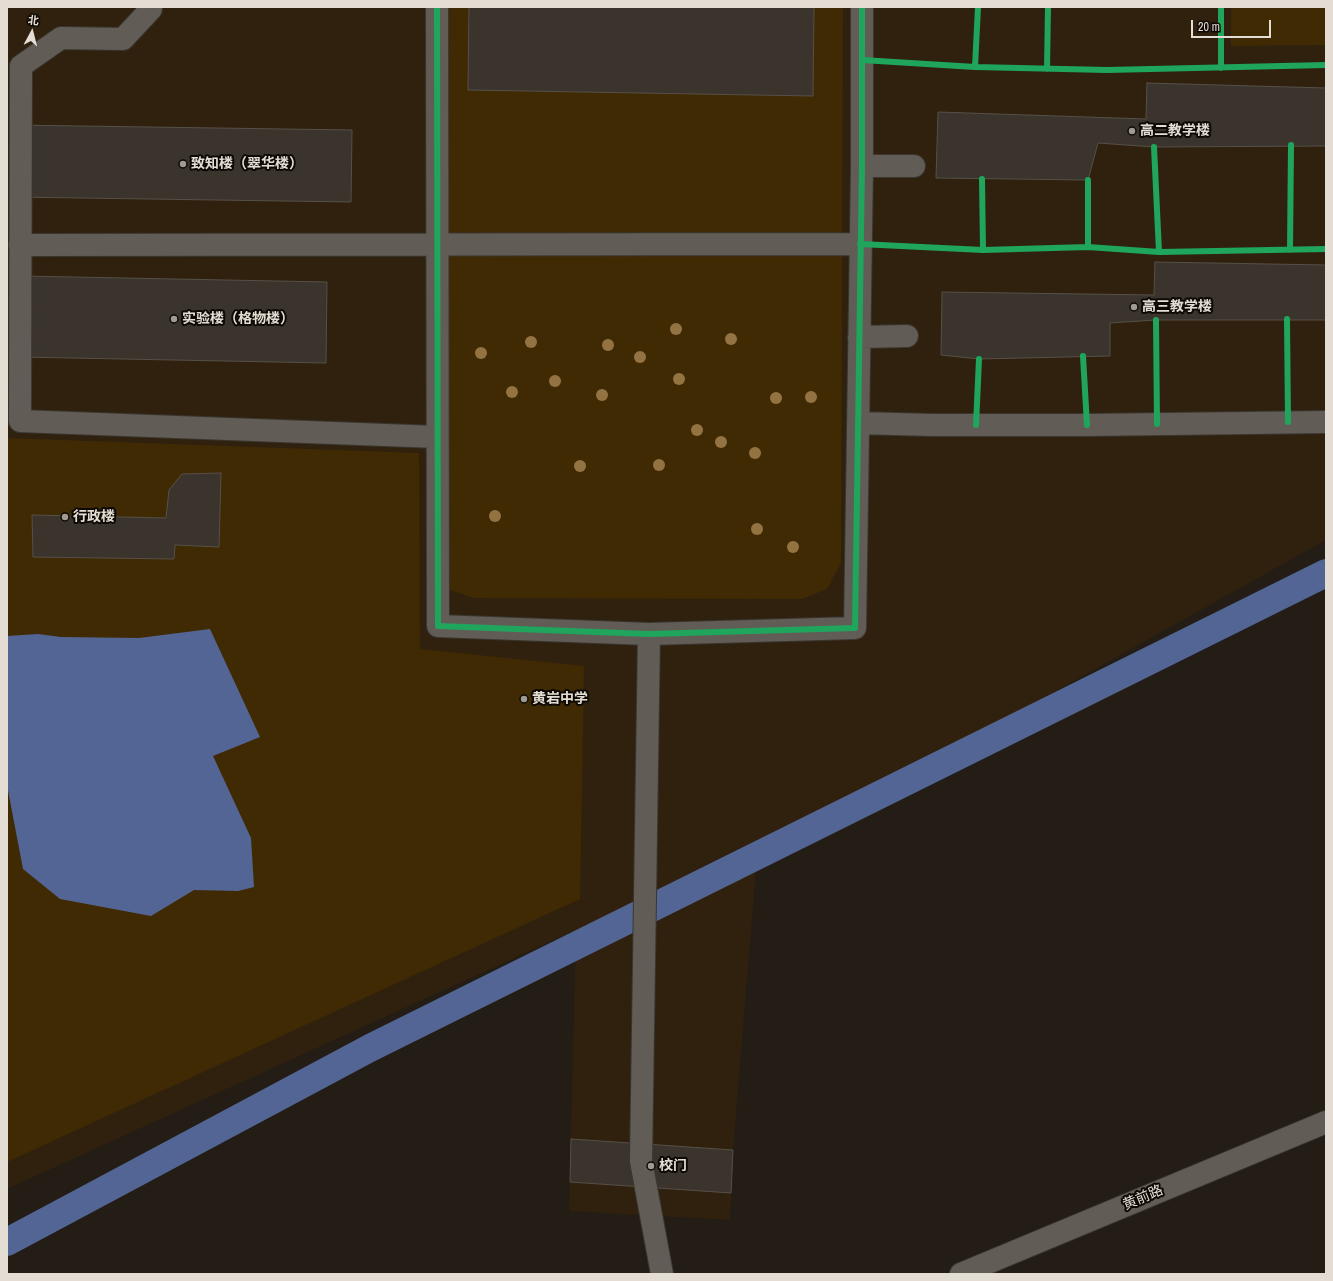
<!DOCTYPE html>
<meta charset="utf-8">
<style>
body{margin:0}
#map{position:relative;width:1333px;height:1281px;overflow:hidden;background:#231d15;font-family:"Archivo Narrow","Noto Sans SC",sans-serif}
canvas{display:block}
.frame{position:absolute;inset:0;border:8px solid #e4ddd3;pointer-events:none}
.north{position:absolute;left:12px;top:12px;width:40px;height:40px;-webkit-text-stroke:3px #0e0904;paint-order:stroke;rotate:7deg;font-size:11px;font-weight:700;line-height:16px;text-align:center;color:#e4ddd3}
.north::after{content:'';display:block;margin:auto;width:14px;height:18px;background:#e4ddd3;clip-path:polygon(50% 0,100% 100%,50% 72%,0 100%)}
.scale{position:absolute;left:1191px;top:20px;width:80px;height:18px;box-sizing:border-box;border:2px solid #e4ddd3;border-top:0;padding-left:5px;font-size:12px;line-height:14px;white-space:nowrap;color:#e4ddd3;-webkit-text-stroke:3px #0e0904;paint-order:stroke}
</style>
<div id="map">
<canvas width="1333" height="1281"></canvas>
<div class="frame"></div>
<div class="north">北</div>
<div class="scale">20 m</div>
</div>
<script>
const c = document.querySelector('canvas').getContext('2d');
c.lineJoin = 'round';
function fillPath(path, color) { c.fillStyle = color; c.fill(path, 'evenodd'); }
const shape = rows => new Path2D(rows.map(r => 'M' + r).join(''));
function stroke(path, color, width, dash) { c.strokeStyle = color; c.lineWidth = width; c.lineCap = dash ? 'butt' : 'round'; c.setLineDash(dash || []); c.stroke(path); }
function label(font, color, halo, rows, align = 'center') {
  c.font = font + ' "Archivo Narrow","Noto Sans SC",sans-serif'; c.lineWidth = 4; c.setLineDash([]); c.textBaseline = 'middle'; c.strokeStyle = halo; c.fillStyle = color; for (const [text, x, y, turn = 0] of rows) {
    c.save(); c.translate(x, y); c.rotate((+turn || 0) * Math.PI / 180); c.textAlign = isNaN(turn) ? turn : align; if (halo) c.strokeText(text, 0, 0); c.fillText(text, 0, 0); c.restore();
  }
}
fillPath(shape([
 [7,7,1326,7,1326,540,757,858,733,1150,730,1220,569,1211,576,930,7,1189]
]), '#2f210d');
fillPath(shape([
 [438,7,843,7,841,563,827,589,802,599,473,598,448,589],
 [1231,7,1326,7,1326,45,1231,46],
 [7,438,419,453,420,649,584,666,580,899,7,1162]
]), '#402a04');
fillPath(shape([
 [210,629,260,737,213,756,251,838,254,887,238,891,194,890,151,916,60,899,23,869,7,785,7,636,38,634,61,637,139,638]
]), '#536594');
stroke(shape([
 [7,1242,370,1048,1326,573]
]), '#536594', 28);
const building = shape([
 [469,7,814,7,813,96,468,90,469,7],
 [1147,83,1326,88,1326,146,1154,147,1098,143,1088,180,936,178,938,112,1146,119,1147,83],
 [14,125,352,130,351,202,13,197,14,125],
 [1155,262,1326,265,1326,320,1156,320,1110,323,1110,356,979,359,941,355,942,292,1154,295,1155,262],
 [22,276,327,282,326,363,20,357,22,276],
 [221,473,219,547,175,545,174,559,33,557,32,515,166,518,169,490,182,474,221,473],
 [571,1139,733,1150,731,1193,570,1182,571,1139]
]);
fillPath(building, '#3a342d');
stroke(building, '#565049', 1);
const street = shape([
 [151,7,151,9,123,39,61,38,21,66,20,421,437,437],
 [437,7,438,626,649,634,855,628,862,166,862,7],
 [862,166,914,166],
 [20,245,860,244],
 [859,337,907,336],
 [858,423,932,425,1087,425,1326,422],
 [649,634,641,1161,662,1274]
]);
const secondary = shape([
 [961,1274,1326,1122]
]);
stroke(street, '#3b3631', 24);
stroke(secondary, '#3b3631', 24);
stroke(street, '#615d56', 22);
stroke(secondary, '#615d56', 22);
stroke(shape([
 [437,7,438,626,649,634,855,628,862,166,862,7],
 [862,60,975,67,1107,70,1326,65],
 [975,67,978,7],
 [1221,68,1221,7],
 [1047,69,1048,7],
 [1154,147,1159,252],
 [982,179,983,250],
 [1088,180,1088,247],
 [860,244,983,250,1088,247,1159,252,1326,249],
 [1290,250,1291,145],
 [1287,319,1288,422],
 [1156,320,1157,424],
 [1083,356,1087,425],
 [976,425,979,359]
]), '#20a55d', 6);
c.fillStyle = '#947343';
for (const [x, y] of [
 [676,329],
 [731,339],
 [531,342],
 [608,345],
 [481,353],
 [640,357],
 [679,379],
 [555,381],
 [512,392],
 [602,395],
 [811,397],
 [776,398],
 [697,430],
 [721,442],
 [755,453],
 [659,465],
 [580,466],
 [495,516],
 [757,529],
 [793,547]
]) { c.beginPath(); c.arc(x, y, 6, 0, 2 * Math.PI); c.fill(); }
for (const [x, y, r, color] of [
 [1132,131,4,"#a09a90"],
 [183,164,4,"#a09a90"],
 [1134,307,4,"#a09a90"],
 [174,319,4,"#a09a90"],
 [65,517,4,"#a09a90"],
 [524,699,4,"#a09a90"],
 [651,1166,4,"#a09a90"]
]) { const dot = new Path2D(); dot.arc(x, y, r, 0, 2 * Math.PI); c.fillStyle = color; c.fill(dot); stroke(dot, '#0e0904', 1.5); }
label('bold 14px', '#e4ddd3', '#0e0904', [
 ["高二教学楼",1140,131],
 ["致知楼（翠华楼）",191,164],
 ["高三教学楼",1142,307],
 ["实验楼（格物楼）",182,319],
 ["行政楼",73,517],
 ["黄岩中学",532,699],
 ["校门",659,1166]
], 'left');
label('14px', '#e4ddd3', '#0e0904', [
 ["黄前路",1143,1198,-23]
]);
</script>
